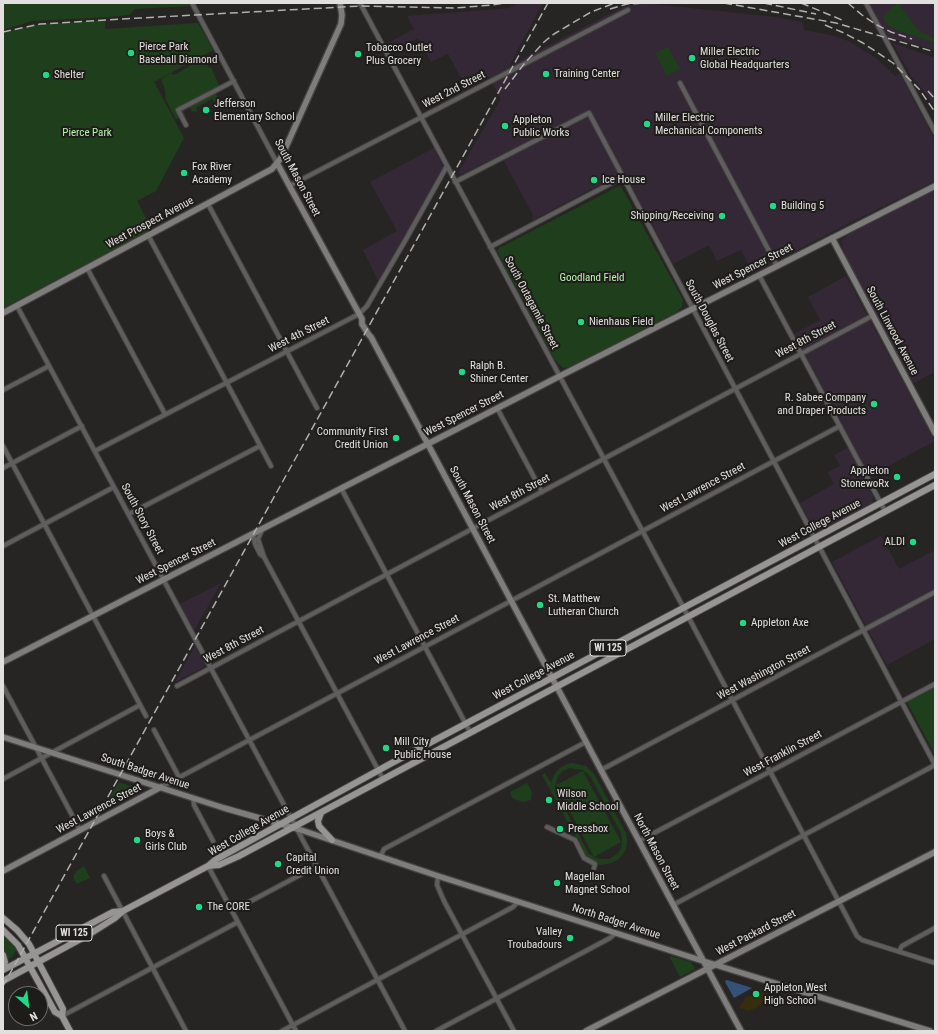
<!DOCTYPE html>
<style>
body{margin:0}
#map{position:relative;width:938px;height:1034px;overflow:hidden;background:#272523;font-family:"Roboto Condensed",sans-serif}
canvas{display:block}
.frame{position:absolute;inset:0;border:4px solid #e2e0df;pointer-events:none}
.north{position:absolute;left:8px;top:986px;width:40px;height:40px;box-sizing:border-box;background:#1e1c19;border:1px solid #6c6a68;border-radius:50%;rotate:152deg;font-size:11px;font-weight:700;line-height:16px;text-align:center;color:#e2e0df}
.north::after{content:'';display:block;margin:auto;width:14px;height:18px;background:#21d887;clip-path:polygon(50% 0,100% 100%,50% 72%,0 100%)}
</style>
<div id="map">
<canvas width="938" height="1034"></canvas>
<div class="frame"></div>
<div class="north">N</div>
</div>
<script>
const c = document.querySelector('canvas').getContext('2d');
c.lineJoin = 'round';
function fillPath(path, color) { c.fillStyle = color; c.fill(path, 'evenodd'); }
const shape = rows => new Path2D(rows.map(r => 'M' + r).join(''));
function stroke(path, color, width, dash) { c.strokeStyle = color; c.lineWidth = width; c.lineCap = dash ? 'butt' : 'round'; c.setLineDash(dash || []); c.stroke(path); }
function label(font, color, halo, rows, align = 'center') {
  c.font = font + ' "Roboto Condensed",sans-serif'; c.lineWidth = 4; c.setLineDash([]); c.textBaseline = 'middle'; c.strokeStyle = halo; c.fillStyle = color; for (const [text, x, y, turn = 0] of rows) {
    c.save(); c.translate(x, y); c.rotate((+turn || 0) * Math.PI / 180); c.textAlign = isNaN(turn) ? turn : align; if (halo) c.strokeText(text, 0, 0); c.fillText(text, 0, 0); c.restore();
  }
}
fillPath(shape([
 [519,3,543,3,509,66,619,9,627,6,636,4,652,4,776,17,802,22,804,30,834,36,848,41,876,58,895,76,900,74,935,140,935,181,847,224,753,273,741,250,717,261,709,245,673,264,624,172,533,220,533,215,504,161,500,155,460,175,459,171,501,99,489,77,467,89,448,54,431,62,418,38,390,53,386,44,414,29,407,16,501,9,509,8],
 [862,3,935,3,935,50,883,36],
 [893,43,935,58,935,108,928,96,911,76],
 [434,148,444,169,379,282,363,250,397,231,370,182],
 [935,190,935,372,914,383,883,328,846,258,841,241,849,234],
 [846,276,935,441,864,479,873,497,873,503,821,531,817,532,814,529,800,503,834,484,828,472,840,466,834,455,853,445,794,334,820,320,808,297],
 [881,536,899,569,935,550,935,639,887,665,832,562],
 [221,583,194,631,180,604],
 [195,646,204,663,204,667,175,682]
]), '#342836');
fillPath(shape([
 [3,3,188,3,189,6,135,9,129,15,109,17,32,21,3,30],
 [898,3,919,31,935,39,935,43,894,29,886,24,883,17,893,6],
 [105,20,105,29,198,23,213,50,154,82,184,138,156,191,137,201,152,229,3,308,3,32,40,24],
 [668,47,680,69,667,76,655,53],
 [204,58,209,68,211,67,221,90,216,93,218,98,217,99,218,101,214,102,212,99,196,108,197,111,195,113,194,111,192,112,189,107,183,110,185,114,176,119,165,98,166,98,164,87,161,79,171,73,174,75],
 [620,186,623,190,683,300,682,307,677,312,569,367,563,368,555,360,497,251,499,248,617,187],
 [935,687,935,755,907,702],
 [573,763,586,766,594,774,626,833,627,841,626,850,619,859,611,863,602,865,597,864,586,856,542,775,545,773,551,783,554,775,560,768,567,764],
 [569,768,583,770,590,776,621,833,622,840,621,849,617,854,609,859,599,859,589,854,557,794,555,786,558,776,563,771],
 [583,771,621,842,594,857,556,785],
 [119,782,141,790,102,811],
 [527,783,532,792,531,800,523,802,514,799,511,796,510,792],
 [84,866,90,878,77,884,74,879,74,875,76,871],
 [3,935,17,949,12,957,7,960,3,948],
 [671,956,691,962,695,969,680,977,670,958]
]), '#1f3e1b');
fillPath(shape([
 [767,989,765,999,758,1007,749,1011,739,1008,746,997,751,996,754,992]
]), '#352d0c');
fillPath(shape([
 [726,980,727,980,752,988,734,998,725,982]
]), '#355079');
const street = shape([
 [192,3,277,163],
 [360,3,681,603,857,936,862,940,935,963],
 [866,3,935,132],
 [680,83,777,266],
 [186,125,178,110,234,81],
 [455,182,589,113,935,765],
 [289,186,628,10],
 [208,204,317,408],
 [148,235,271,466],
 [490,247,623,177],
 [87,268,165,414],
 [759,275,885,511],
 [17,306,405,1031],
 [3,390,49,366],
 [497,408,542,492],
 [3,446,146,716],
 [95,451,359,314,367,306,405,241,447,166],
 [3,468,82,426],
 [341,488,470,732],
 [129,514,260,446],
 [262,530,258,539,264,557,383,779],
 [253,534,255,544,260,554,264,557],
 [3,546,114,487],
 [3,686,80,830],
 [177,686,872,316],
 [154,730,179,777],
 [601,770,935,592],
 [3,779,140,705],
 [161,787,840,426],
 [193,798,194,805,213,841],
 [547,827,575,840,584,858,595,864,594,868],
 [639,841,935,684],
 [380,857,384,849,586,742],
 [208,866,296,1031],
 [104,876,186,1031],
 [438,876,437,885,444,901,514,1031],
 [673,905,935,765],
 [232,911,317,866],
 [899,951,902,946,935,928],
 [62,1016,238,922],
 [282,1031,513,907,518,902],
 [436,1031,610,938,616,933]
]);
const secondary = shape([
 [277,163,362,319,362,324,369,335,371,337,601,770,741,1031],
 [832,238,935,433],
 [3,313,272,169,281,158,341,24,342,15,340,3],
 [3,662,560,376,935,186],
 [3,737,224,808,298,829,438,876,703,961,930,1031],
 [3,871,161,787],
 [586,1031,935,852]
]);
const primary = shape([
 [321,813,318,821,319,826,332,840],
 [208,866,219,865,239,856,935,485],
 [3,918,17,930,29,944,63,1009,62,1016,70,1031],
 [3,930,18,945,55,1012,62,1016],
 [3,955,5,962,3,967],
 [3,970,113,912,123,911,208,866,215,860,390,764,935,474],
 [3,981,88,935,115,918,123,911]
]);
stroke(street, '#454341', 6);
stroke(secondary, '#454341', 8);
stroke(primary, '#454341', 8);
stroke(street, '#5f5d5d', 4);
stroke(secondary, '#7f7c7c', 5.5);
stroke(primary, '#979494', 6);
stroke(shape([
 [724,3,836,23,935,52],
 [764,3,816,14],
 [801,3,842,20],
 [848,3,862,15,877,25,891,32,912,39],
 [610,9,627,4,645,3],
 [825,25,844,33,863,43,893,63,919,89,935,112],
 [3,32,40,24,140,18,361,6,455,8,492,5,504,3],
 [505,89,524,64,544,42,554,34,591,12,615,3],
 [928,91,934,98],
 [3,986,548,3]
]), '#b2b0af', 1.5, [8, 4]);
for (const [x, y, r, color] of [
 [131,53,4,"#21d887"],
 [358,54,4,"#21d887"],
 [692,58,4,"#21d887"],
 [546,74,4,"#21d887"],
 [46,75,4,"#21d887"],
 [206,110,4,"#21d887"],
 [647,124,4,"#21d887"],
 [505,126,4,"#21d887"],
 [184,173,4,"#21d887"],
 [594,180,4,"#21d887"],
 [773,206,4,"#21d887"],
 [722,216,4,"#21d887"],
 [581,322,4,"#21d887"],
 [462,372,4,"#21d887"],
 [874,404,4,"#21d887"],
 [396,438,4,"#21d887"],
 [897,477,4,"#21d887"],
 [913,542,4,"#21d887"],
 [540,605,4,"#21d887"],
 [743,623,4,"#21d887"],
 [386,748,4,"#21d887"],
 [549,800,4,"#21d887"],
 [560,829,4,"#21d887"],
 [137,840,4,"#21d887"],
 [278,864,4,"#21d887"],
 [557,883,4,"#21d887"],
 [199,907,4,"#21d887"],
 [570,938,4,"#21d887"],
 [756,994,4,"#21d887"]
]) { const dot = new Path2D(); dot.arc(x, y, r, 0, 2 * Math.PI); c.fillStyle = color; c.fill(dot); stroke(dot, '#1e1c19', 1.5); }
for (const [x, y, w] of [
 [608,648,36],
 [74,933,36]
]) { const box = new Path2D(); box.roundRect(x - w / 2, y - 8, w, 16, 3); c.fillStyle = '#1e1c19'; c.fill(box); stroke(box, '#e2e0df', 1); }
label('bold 10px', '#e2e0df', null, [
 ["WI 125",608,648],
 ["WI 125",74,933]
]);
label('11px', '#e2e0df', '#1e1c19', [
 ["Pierce Park",139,47],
 ["Baseball Diamond",139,60],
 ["Tobacco Outlet",366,48],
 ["Plus Grocery",366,61],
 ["Miller Electric",700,52],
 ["Global Headquarters",700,65],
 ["Training Center",554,74],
 ["Shelter",54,75],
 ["Jefferson",214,104],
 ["Elementary School",214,117],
 ["Miller Electric",655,118],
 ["Mechanical Components",655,131],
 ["Appleton",513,120],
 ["Public Works",513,133],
 ["Fox River",192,167],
 ["Academy",192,180],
 ["Ice House",602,180],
 ["Building 5",781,206],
 ["Shipping/Receiving",714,216,"right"],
 ["Nienhaus Field",589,322],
 ["Ralph B.",470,366],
 ["Shiner Center",470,379],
 ["R. Sabee Company",866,398,"right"],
 ["and Draper Products",866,411,"right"],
 ["Community First",388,432,"right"],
 ["Credit Union",388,445,"right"],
 ["Appleton",889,471,"right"],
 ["StonewoRx",889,484,"right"],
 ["ALDI",905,542,"right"],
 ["St. Matthew",548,599],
 ["Lutheran Church",548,612],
 ["Appleton Axe",751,623],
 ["Mill City",394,742],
 ["Public House",394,755],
 ["Wilson",557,794],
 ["Middle School",557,807],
 ["Pressbox",568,829],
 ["Boys &",145,834],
 ["Girls Club",145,847],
 ["Capital",286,858],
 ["Credit Union",286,871],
 ["Magellan",565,877],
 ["Magnet School",565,890],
 ["The CORE",207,907],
 ["Valley",562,932,"right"],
 ["Troubadours",562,945,"right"],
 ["Appleton West",764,988],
 ["High School",764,1001]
], 'left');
label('11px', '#e2e0df', '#1e1c19', [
 ["West 2nd Street",454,90,-27],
 ["South Mason Street",297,178,62],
 ["West Prospect Avenue",150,223,-28],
 ["West Spencer Street",753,267,-27],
 ["South Outagamie Street",531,303,62],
 ["South Douglas Street",709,321,62],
 ["South Linwood Avenue",892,331,62],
 ["West 4th Street",299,335,-27],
 ["West 8th Street",806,340,-28],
 ["West Spencer Street",464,414,-27],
 ["West Lawrence Street",703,488,-28],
 ["West 8th Street",520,493,-28],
 ["South Mason Street",472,505,62],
 ["South Story Street",142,519,62],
 ["West College Avenue",820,524,-28],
 ["West Spencer Street",176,562,-27],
 ["West Lawrence Street",417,640,-28],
 ["West 8th Street",234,645,-28],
 ["West Washington Street",764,673,-28],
 ["West College Avenue",534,676,-28],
 ["West Franklin Street",783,754,-28],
 ["South Badger Avenue",145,772,18],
 ["West Lawrence Street",99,809,-28],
 ["West College Avenue",249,831,-30],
 ["North Mason Street",656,852,62],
 ["North Badger Avenue",616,922,18],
 ["West Packard Street",756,933,-27]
]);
label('11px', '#baf5b3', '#1e1c19', [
 ["Pierce Park",87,133],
 ["Goodland Field",592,278]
]);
</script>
